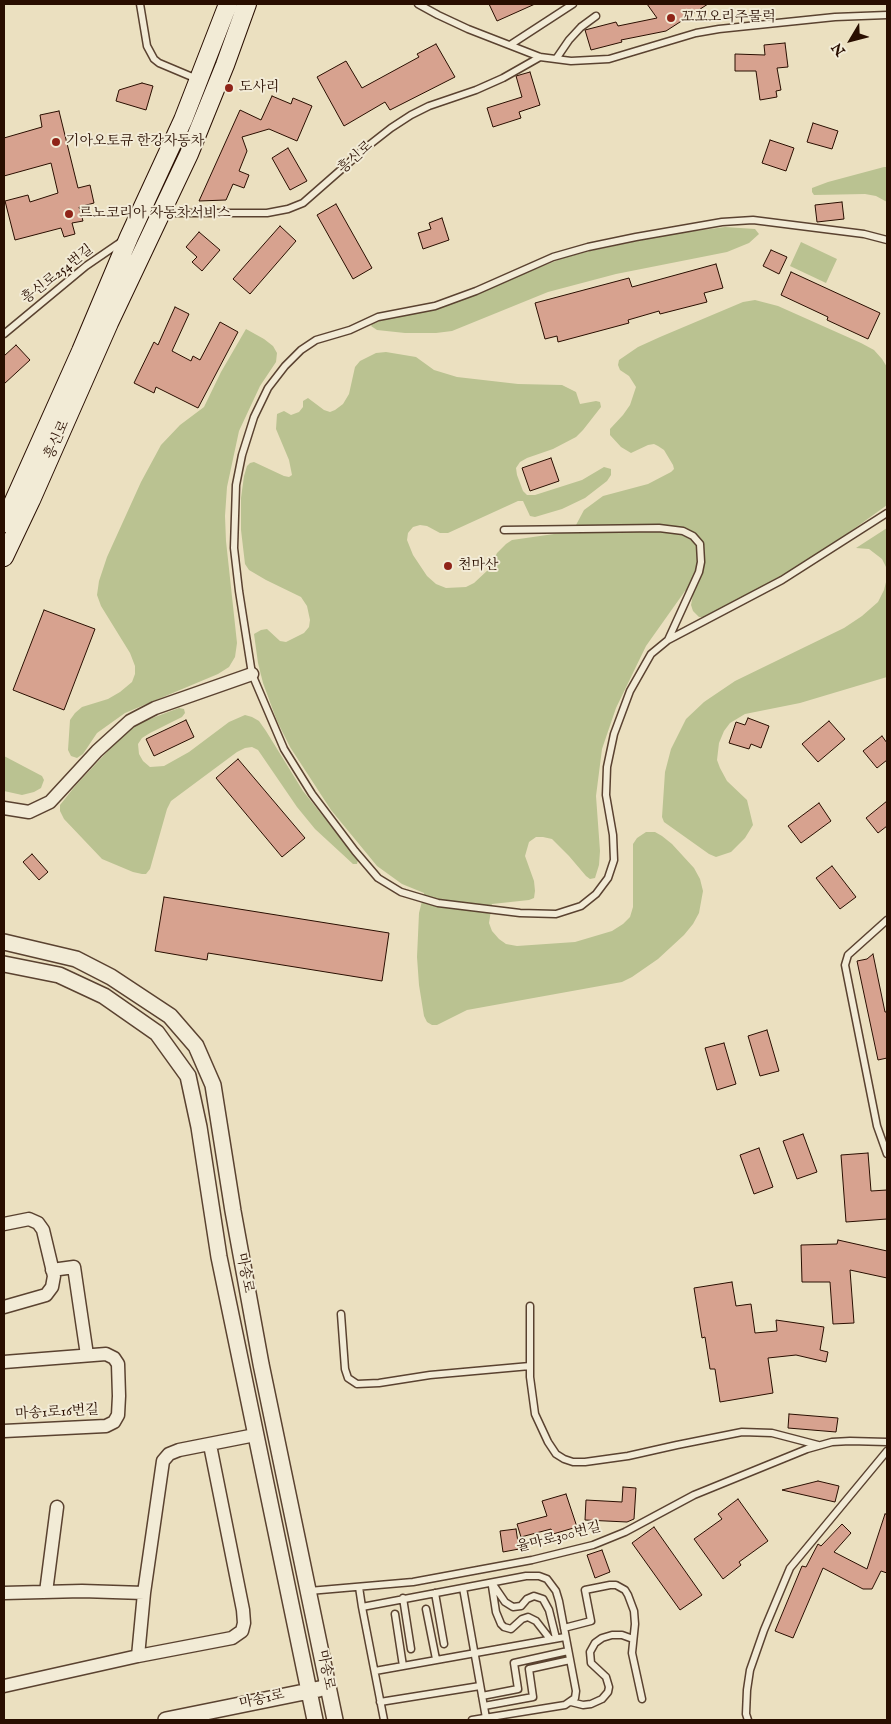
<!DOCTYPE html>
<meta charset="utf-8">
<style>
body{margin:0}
#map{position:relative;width:891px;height:1724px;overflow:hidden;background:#ebe0c0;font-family:"IM FELL English",serif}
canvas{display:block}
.frame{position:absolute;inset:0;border:5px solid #290e00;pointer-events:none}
.north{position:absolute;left:826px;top:15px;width:50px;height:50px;-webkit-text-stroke:4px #f2ebd6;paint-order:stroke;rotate:233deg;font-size:14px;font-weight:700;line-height:20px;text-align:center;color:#290e00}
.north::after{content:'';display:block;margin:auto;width:18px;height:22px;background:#290e00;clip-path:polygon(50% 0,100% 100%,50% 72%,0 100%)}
</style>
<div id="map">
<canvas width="891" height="1724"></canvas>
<div class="frame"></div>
<div class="north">N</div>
</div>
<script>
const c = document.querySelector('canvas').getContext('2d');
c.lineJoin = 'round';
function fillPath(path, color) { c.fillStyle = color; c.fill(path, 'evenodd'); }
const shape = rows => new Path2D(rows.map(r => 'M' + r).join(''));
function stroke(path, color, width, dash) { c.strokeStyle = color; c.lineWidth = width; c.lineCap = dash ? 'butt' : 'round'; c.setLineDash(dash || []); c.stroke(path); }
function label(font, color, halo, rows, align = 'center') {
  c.font = font + ' "IM FELL English","Noto Serif KR",serif'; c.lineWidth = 4; c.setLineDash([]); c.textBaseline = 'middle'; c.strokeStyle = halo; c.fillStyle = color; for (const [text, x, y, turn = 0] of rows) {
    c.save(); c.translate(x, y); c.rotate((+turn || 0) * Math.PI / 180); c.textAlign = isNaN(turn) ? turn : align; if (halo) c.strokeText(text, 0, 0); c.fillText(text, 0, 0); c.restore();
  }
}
fillPath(shape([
 [884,167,887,167,887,202,876,196,865,194,814,195,812,192,812,188,828,182],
 [725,227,755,229,759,234,749,243,727,252,616,274,548,292,452,331,436,333,405,333,377,330,371,326,372,324,386,318,445,306,563,258,590,251,666,235],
 [801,242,837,259,826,283,790,266],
 [755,300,778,306,861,343,874,350,882,359,887,367,887,505,833,544,786,573,706,617,699,617,693,611,691,605,694,589,685,591,646,646,616,708,602,749,596,796,600,851,599,865,595,878,590,879,586,876,569,856,552,839,543,837,536,837,529,842,525,856,534,881,535,891,534,898,529,900,492,904,489,923,492,931,499,939,506,944,517,946,575,942,612,931,623,924,630,917,633,907,633,844,637,838,646,832,655,832,662,836,672,844,694,868,700,879,703,891,699,913,693,924,684,935,658,959,632,977,622,982,467,1010,437,1025,432,1025,427,1022,424,1016,419,985,417,957,419,913,424,893,402,884,377,866,331,810,290,747,277,721,263,683,258,663,254,634,261,630,267,629,280,641,286,642,304,633,309,627,310,620,307,606,301,597,266,580,249,570,245,564,241,530,241,498,244,476,247,466,250,463,254,462,284,476,289,477,292,475,289,460,276,429,277,414,284,411,291,415,299,412,303,407,303,401,308,398,324,410,330,412,335,410,343,404,349,394,355,367,360,361,376,353,386,352,416,357,434,370,457,377,518,384,562,385,576,392,580,404,596,401,600,402,601,407,583,430,576,437,553,449,527,458,520,462,516,468,517,475,523,491,527,495,535,495,582,480,604,467,611,469,611,475,607,481,585,498,562,509,535,517,530,516,523,501,518,501,448,533,440,533,427,526,420,525,413,527,408,533,407,540,413,555,427,576,436,584,446,588,466,587,474,583,489,569,497,553,506,544,512,540,568,532,576,525,584,510,603,496,648,484,671,472,674,469,673,465,664,450,658,446,654,444,648,445,631,453,621,447,610,435,610,429,623,415,630,405,636,387,629,376,620,370,618,365,619,360,638,347,660,337,743,302],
 [246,329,264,339,273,346,277,353,276,362,260,386,239,431,227,487,225,516,226,541,237,643,235,657,229,667,218,674,125,713,97,733,83,754,77,758,71,756,68,750,70,720,75,713,82,707,108,699,120,692,132,682,135,674,135,666,130,653,101,606,97,595,99,581,107,557,141,482,161,445,180,425,204,407,221,372],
 [887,528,887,576,886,567,882,559,869,549,856,548],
 [887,578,887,677,800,703,745,714,730,723,724,731,719,743,717,760,720,768,727,781,747,800,753,825,745,838,731,852,716,857,709,854,664,822,662,817,665,772,671,749,686,719,704,702,735,681,844,628,862,616,878,602,884,590],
 [179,708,184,709,185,713,182,717,150,733,142,738,138,744,139,754,143,761,150,767,164,766,189,752,229,722,245,715,252,717,259,721,266,731,303,791,358,860,357,864,353,864,315,829,297,807,258,750,252,747,245,748,237,752,171,801,167,809,150,869,146,874,142,874,133,872,102,859,64,819,60,811,60,805,76,785,123,735,134,726,147,720],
 [4,756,42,776,44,780,41,788,34,792,22,795,4,791]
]), '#bac291');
const building = shape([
 [489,4,535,4,497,21,489,4],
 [647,4,708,4,666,31,621,40,622,42,591,50,585,30,616,22,618,26,657,18,647,4],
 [785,43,788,67,777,68,781,90,776,91,777,97,760,100,756,71,735,71,735,54,765,55,764,45,785,43],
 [436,44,455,77,390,110,385,102,344,126,317,77,346,61,362,88,419,57,417,54,436,44],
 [530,72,540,105,519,112,521,118,493,127,487,108,522,97,516,76,530,72],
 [142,83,153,86,146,110,116,101,119,90,142,83],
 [272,96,291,104,293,98,312,106,297,141,269,129,242,137,247,151,239,171,249,175,244,188,233,184,226,200,199,201,240,110,261,120,272,96],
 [59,111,78,188,90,185,94,203,79,207,83,221,72,223,75,234,64,237,61,228,15,240,5,201,28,195,30,202,58,193,51,163,4,176,4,138,42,127,40,115,59,111],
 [813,123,838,131,832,149,807,142,813,123],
 [770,140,794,148,786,171,762,163,770,140],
 [288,148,307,181,290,190,272,158,288,148],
 [842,202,844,219,817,222,815,205,842,202],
 [336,204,372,268,353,279,317,215,336,204],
 [442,218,449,240,423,249,418,233,431,229,429,223,442,218],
 [280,226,296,241,250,294,233,279,280,226],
 [199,232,220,250,202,271,192,262,197,257,186,247,199,232],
 [771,250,787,257,779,274,763,266,771,250],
 [716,264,723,288,704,293,707,302,660,314,659,311,628,320,629,323,558,342,557,336,545,339,535,303,629,278,632,287,716,264],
 [791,272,880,313,868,339,827,320,828,317,781,295,791,272],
 [175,307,189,314,172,351,191,361,193,356,200,360,220,322,238,332,198,408,156,387,154,393,134,383,154,342,158,345,175,307],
 [16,345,30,360,4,384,4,356,16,345],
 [551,458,559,481,530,491,522,468,551,458],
 [44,610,95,629,64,710,13,690,44,610],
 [748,718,769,726,761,748,751,744,749,749,729,743,736,722,745,725,748,718],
 [186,720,194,737,154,756,146,739,186,720],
 [829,721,845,739,818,762,802,744,829,721],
 [882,736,887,743,887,760,877,768,863,751,882,736],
 [238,759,305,838,282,857,216,778,238,759],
 [887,801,887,826,878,833,866,818,887,801],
 [819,803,831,821,801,843,788,826,819,803],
 [32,854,48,872,39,880,23,862,32,854],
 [832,866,856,897,840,909,816,878,832,866],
 [164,897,389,933,382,981,208,953,207,960,155,951,164,897],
 [873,954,885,1012,887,1012,887,1058,878,1060,857,961,867,959,873,954],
 [767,1030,779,1071,760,1076,748,1036,767,1030],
 [724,1043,736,1084,717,1090,705,1048,724,1043],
 [803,1134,817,1172,797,1179,783,1141,803,1134],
 [759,1148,773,1187,754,1194,740,1155,759,1148],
 [868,1153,871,1191,887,1190,887,1219,846,1222,841,1155,868,1153],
 [838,1240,887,1251,887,1278,850,1270,854,1323,833,1324,830,1282,802,1282,801,1245,837,1244,838,1240],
 [732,1282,736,1306,751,1304,755,1333,777,1331,776,1320,824,1327,820,1350,828,1352,826,1362,796,1355,768,1358,773,1393,720,1402,715,1369,710,1369,705,1337,702,1338,694,1288,732,1282],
 [789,1414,838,1418,836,1432,788,1428,789,1414],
 [818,1481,839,1486,835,1502,782,1490,818,1481],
 [623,1487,636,1488,634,1519,627,1522,585,1520,586,1500,622,1502,623,1487],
 [566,1494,577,1527,553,1534,551,1529,521,1537,517,1524,547,1516,542,1501,566,1494],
 [738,1499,768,1541,739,1562,741,1565,723,1579,694,1539,722,1519,718,1514,738,1499],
 [885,1514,887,1514,887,1573,881,1571,872,1589,863,1589,823,1568,793,1638,775,1631,802,1566,806,1567,818,1544,821,1546,842,1524,851,1533,834,1552,867,1569,885,1514],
 [654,1527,702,1595,680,1610,632,1543,654,1527],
 [516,1529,519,1549,503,1552,500,1531,516,1529],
 [602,1550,610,1572,595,1578,587,1555,602,1550]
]);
fillPath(building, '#d7a28f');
stroke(building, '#290e00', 1);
const service = shape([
 [140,4,147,46,154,59,159,63,197,79],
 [418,4,438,15,468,29,540,57,571,61,609,59,696,33,719,29,835,17,887,15],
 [510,45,573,4],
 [556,59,569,40,581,27,596,16],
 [164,213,267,213,288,209,303,203,368,146,391,128,411,115,429,106,476,90,503,78,540,57],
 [887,240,864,234,753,220,722,222,636,237,588,247,553,257,476,291,435,306,378,317,350,330,316,340,301,350,285,366,268,388,254,417,242,455,236,485,234,548,239,591,252,674,284,749,312,794,355,851,378,878,401,892,438,903,520,913,556,914,581,906,596,894,608,878,614,860,613,835,606,795,607,767,614,734,630,691,651,654,668,640,782,580,887,513],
 [4,334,86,266,121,242],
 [504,530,659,528,683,531,693,536,700,544,701,562,699,572,668,640],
 [887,920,848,955,845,965,877,1126,887,1154],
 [530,1306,530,1377,535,1414,548,1442,556,1454,564,1459,573,1462,585,1462,628,1456,677,1445,742,1432,772,1433,818,1445],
 [341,1314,345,1369,348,1378,357,1384,379,1383,430,1375,530,1366],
 [492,1583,505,1602,513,1607,521,1606,527,1599,534,1596,543,1599,549,1610,556,1638],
 [492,1586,496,1612,501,1624,504,1627,511,1629,522,1619,528,1617,536,1621,550,1639],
 [359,1587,362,1607],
 [463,1588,486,1718],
 [309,1591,413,1582,532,1560,593,1545,625,1532,694,1495,807,1449,832,1442,850,1441,887,1442],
 [435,1593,444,1644],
 [403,1598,411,1649],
 [426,1609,436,1659],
 [395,1614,403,1666],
 [564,1628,591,1621,585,1590,610,1585,616,1585,625,1590,628,1595,634,1611,635,1624,632,1653,642,1699],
 [375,1671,565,1637],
 [482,1696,518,1689,514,1663,568,1651],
 [380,1702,480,1686],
 [571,1702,583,1705,591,1704,602,1699,608,1692,609,1687,606,1677,591,1663,590,1652,595,1643,602,1638,612,1635,622,1635,633,1639],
 [484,1706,533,1697,529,1669,570,1660],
 [384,1720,362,1607,526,1576,539,1576,547,1579,556,1591,559,1601,576,1691,575,1698,565,1705,472,1720],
 [748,1720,746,1714,747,1690,750,1670,764,1630,790,1568,887,1451]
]);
const minor = shape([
 [4,808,29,812,50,802,97,751,130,721,155,708,252,674],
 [4,1224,29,1219,38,1223,43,1230,54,1276,52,1287,46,1295,4,1307],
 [52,1270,74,1267,87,1355],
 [4,1362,106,1354,114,1358,118,1364,119,1396,118,1415,114,1422,106,1426,4,1431],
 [46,1592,57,1507],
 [4,1593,82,1591,144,1593],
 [138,1656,144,1593,163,1461,169,1454,179,1450,255,1435],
 [4,1686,138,1656,232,1638,242,1631,244,1623,243,1610,210,1445]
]);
const tertiary = shape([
 [4,942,76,959,111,977,170,1016,196,1046,213,1085,233,1211,261,1364,335,1720],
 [4,964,59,975,104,996,157,1033,188,1076,199,1127,219,1257,315,1720],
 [166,1720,319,1689]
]);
const secondary = shape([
 [4,523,81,351,129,237,183,120,228,4],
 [4,557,31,500,109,323,189,154,225,65,247,4]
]);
stroke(service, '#5a4230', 9);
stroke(minor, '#5a4230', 15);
stroke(tertiary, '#5a4230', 18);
stroke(secondary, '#290e00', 20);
stroke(service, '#f2ebd6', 6);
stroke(minor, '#f2ebd6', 12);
stroke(tertiary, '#f2ebd6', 15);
stroke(secondary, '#f2ebd6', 18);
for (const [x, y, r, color] of [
 [671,18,5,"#8f2418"],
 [229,88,5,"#8f2418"],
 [56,142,5,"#8f2418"],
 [69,214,5,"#8f2418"],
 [448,566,5,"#8f2418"]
]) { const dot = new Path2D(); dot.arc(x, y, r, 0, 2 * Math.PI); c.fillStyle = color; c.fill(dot); stroke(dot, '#f2ebd6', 2); }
label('14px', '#290e00', '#f2ebd6', [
 ["꼬꼬오리주물럭",681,18],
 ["도사리",239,88],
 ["기아오토큐 한강자동차",66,142],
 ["르노코리아 자동차서비스",79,214],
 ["천마산",458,566]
], 'left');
label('14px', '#290e00', '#f2ebd6', [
 ["흥신로",356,158,-42],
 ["흥신로254번길",58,275,-38],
 ["흥신로",58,440,-66],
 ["마송로",244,1273,79],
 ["마송1로16번길",57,1413,-3],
 ["율마로300번길",559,1538,-14],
 ["마송로",325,1670,79],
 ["마송1로",262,1700,-12]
]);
</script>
